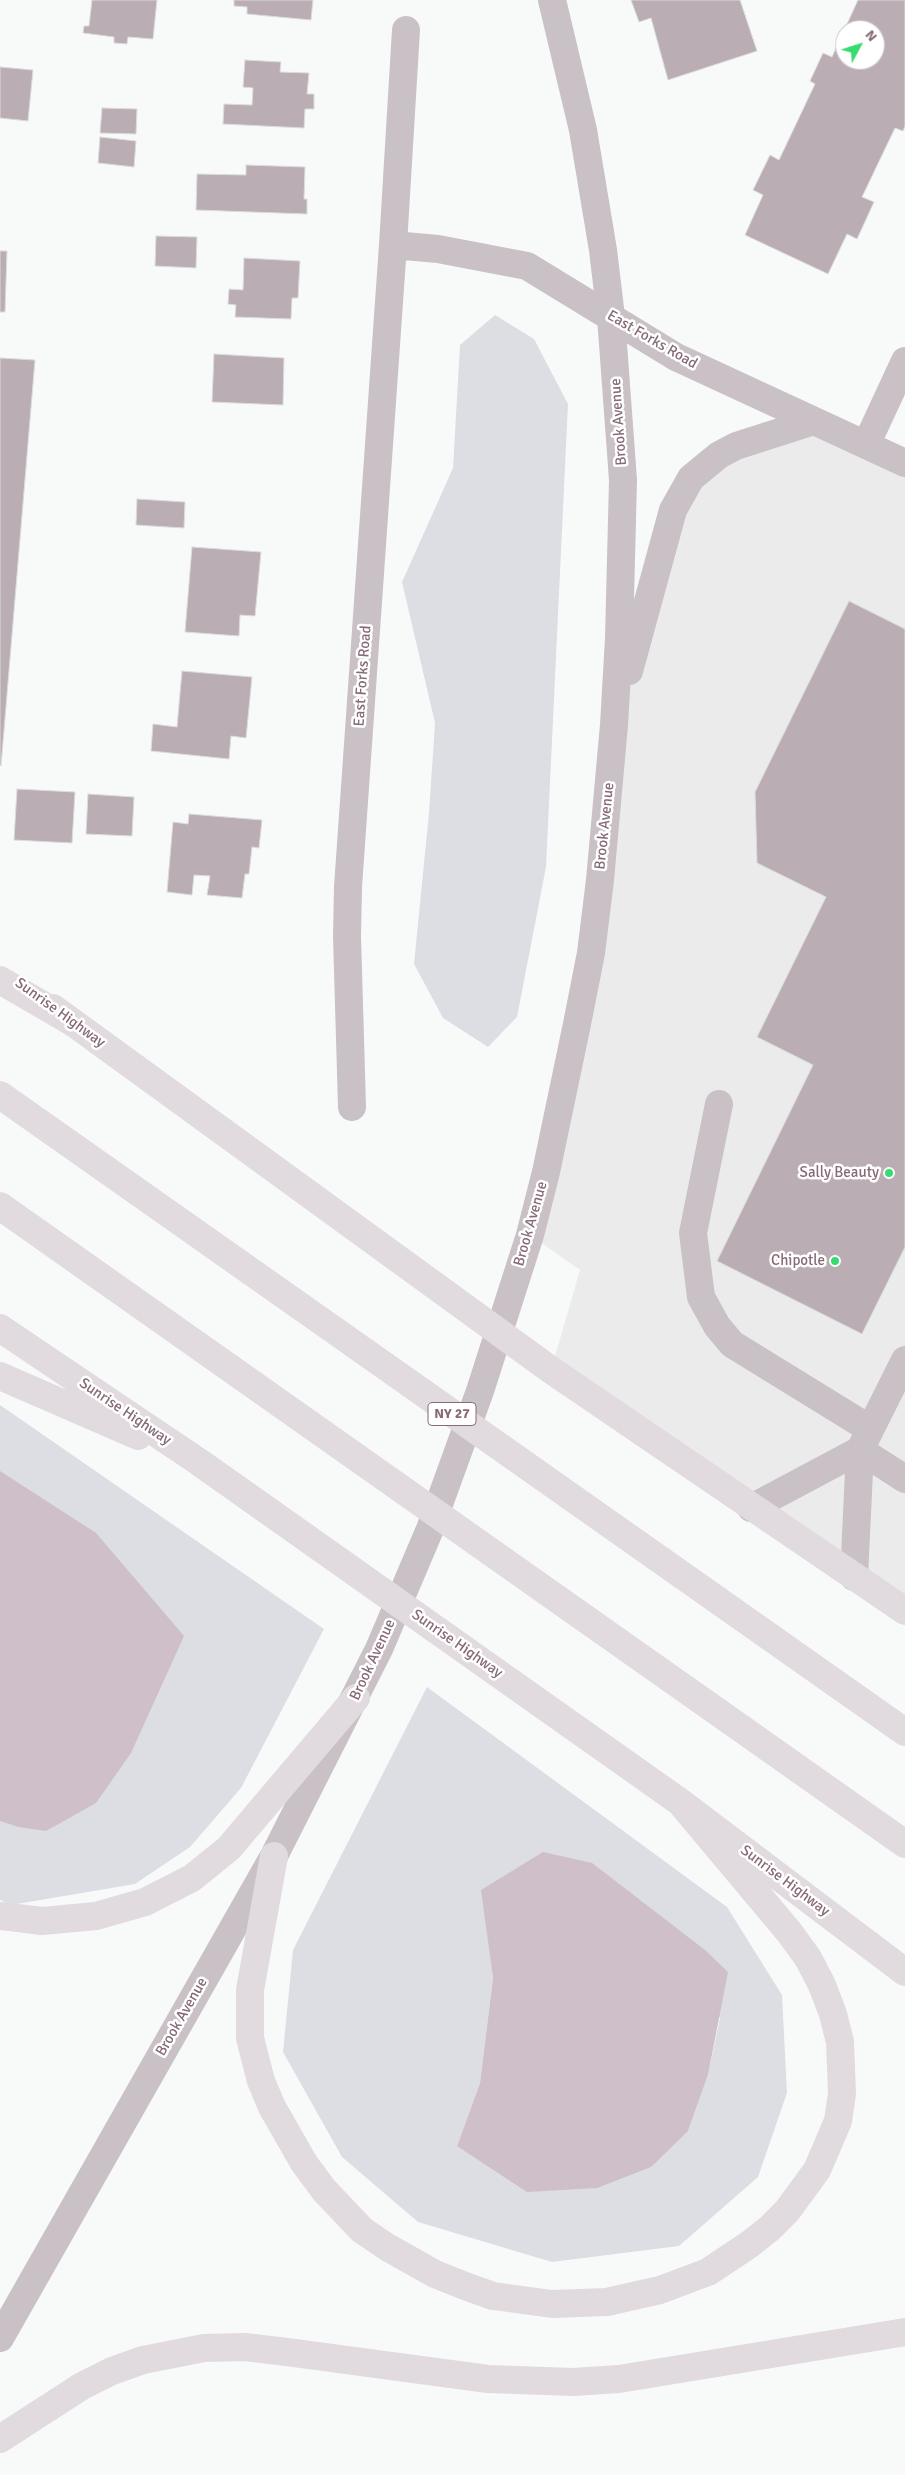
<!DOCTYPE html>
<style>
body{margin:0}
#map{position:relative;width:905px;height:2475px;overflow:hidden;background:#f8fafa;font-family:Signika,sans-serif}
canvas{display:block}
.north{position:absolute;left:835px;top:20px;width:50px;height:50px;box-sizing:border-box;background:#fff;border:1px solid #cfc3c9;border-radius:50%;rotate:50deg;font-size:14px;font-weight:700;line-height:20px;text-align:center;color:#876a77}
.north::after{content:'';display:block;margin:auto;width:18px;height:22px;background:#36dc6f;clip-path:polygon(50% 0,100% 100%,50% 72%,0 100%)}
</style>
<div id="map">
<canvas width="905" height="2475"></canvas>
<div class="north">N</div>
</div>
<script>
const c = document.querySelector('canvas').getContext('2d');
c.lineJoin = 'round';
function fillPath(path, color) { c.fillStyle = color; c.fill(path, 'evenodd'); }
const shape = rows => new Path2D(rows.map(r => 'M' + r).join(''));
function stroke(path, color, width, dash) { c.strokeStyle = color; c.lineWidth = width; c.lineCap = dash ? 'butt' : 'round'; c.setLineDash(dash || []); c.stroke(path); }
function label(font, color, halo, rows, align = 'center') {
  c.font = font + ' Signika,sans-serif'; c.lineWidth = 5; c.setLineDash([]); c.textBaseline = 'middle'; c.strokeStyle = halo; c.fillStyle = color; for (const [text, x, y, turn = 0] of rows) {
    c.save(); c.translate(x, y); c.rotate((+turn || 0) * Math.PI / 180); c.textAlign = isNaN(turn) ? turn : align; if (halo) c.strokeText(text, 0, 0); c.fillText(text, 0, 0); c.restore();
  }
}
fillPath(shape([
 [814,421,905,463,905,1611,551,1370,580,1270,530,1235,546,1172,614,725,691,478]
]), '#ebebec');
fillPath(shape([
 [495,315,534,339,568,404,546,867,517,1017,488,1047,443,1018,414,964,429,813,435,723,402,582,453,468,460,345],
 [0,1405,324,1629,241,1788,190,1847,135,1884,11,1905,0,1900],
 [427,1687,727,1907,782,1995,787,2093,758,2177,679,2246,552,2262,418,2222,342,2157,283,2052,293,1950],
 [482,1890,720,2018,708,2075,688,2131,457,2146,480,2083,493,1978]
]), '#dcdee4');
fillPath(shape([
 [0,1471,96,1533,184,1636,131,1753,96,1803,46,1831,19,1827,0,1821],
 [543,1852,592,1863,705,1950,728,1972,708,2075,688,2131,651,2167,597,2188,527,2192,457,2146,480,2083,493,1978,481,1890]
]), '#cebfc8');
const building = shape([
 [92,0,157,0,153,39,128,37,127,44,114,43,114,37,83,33,84,26,89,26,92,0],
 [234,0,313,0,311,20,247,14,247,7,234,6,234,0],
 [631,0,740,0,757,51,668,80,651,18,639,22,631,0],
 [858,0,905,0,905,126,903,131,895,128,862,197,874,202,857,239,847,234,828,274,745,235,763,195,753,190,770,155,779,160,815,84,810,81,823,53,832,57,858,0],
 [845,30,875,30,875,60,845,60,845,30],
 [245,60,281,62,280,72,309,73,307,94,314,94,314,109,305,109,304,128,223,124,224,104,252,105,253,88,243,87,245,60],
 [0,67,33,70,28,121,0,118,0,67],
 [102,108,137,109,136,134,100,133,102,108],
 [100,137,136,141,134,167,98,163,100,137],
 [246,165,305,167,304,199,307,199,307,214,196,210,197,174,246,175,246,165],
 [156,236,197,237,196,268,155,266,156,236],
 [0,251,7,251,5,312,0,312,0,251],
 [244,258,300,261,298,298,292,298,291,319,235,317,236,305,228,304,229,289,243,290,244,258],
 [214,354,284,358,283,405,212,402,214,354],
 [0,358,35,360,1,766,0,765,0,358],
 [137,499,185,502,184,528,136,525,137,499],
 [192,547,261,552,255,616,240,615,239,636,185,632,192,547],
 [849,601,905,629,905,1247,862,1334,717,1261,813,1065,757,1037,826,897,757,863,755,792,849,601],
 [182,671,252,677,246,738,231,736,229,759,151,751,153,724,177,727,182,671],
 [17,789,75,792,72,843,14,840,17,789],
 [88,794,134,797,132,836,86,834,88,794],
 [189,814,262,820,259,848,252,847,249,874,245,874,242,898,207,895,210,876,194,875,192,895,167,892,173,822,188,824,189,814]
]);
fillPath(building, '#baadb3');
stroke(building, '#dadcdc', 1);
stroke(shape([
 [393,245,438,249,527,266,676,357,905,463],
 [866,445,905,361],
 [629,671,673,510,691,478,719,455,736,446,814,421],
 [719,1104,693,1233,701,1297,717,1326,732,1344,870,1429],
 [352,1107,347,936,348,887,393,245,406,30],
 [905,1360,860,1450,905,1479],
 [751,1508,860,1450,854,1577],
 [0,2338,274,1856,379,1649,430,1529,480,1391,530,1235,546,1172,577,1024,591,953,600,880,614,725,619,638,623,480,611,317,603,250,583,130,552,0]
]), '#c9c1c5', 28);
stroke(shape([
 [53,1008,551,1370,905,1611],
 [0,1328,199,1462,680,1802,905,1972],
 [0,1376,138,1436],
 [274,1856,250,1990,250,2038,261,2081,272,2107,304,2163,324,2190,362,2230,387,2247,435,2274,465,2286,493,2296,552,2304,607,2302,660,2290,708,2272,750,2244,770,2228,787,2211,817,2170,838,2121,842,2094,840,2042,833,2014,822,1985,808,1958,789,1932,680,1802],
 [0,1916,42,1921,96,1916,145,1902,192,1878,229,1848,356,1698],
 [0,2439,82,2386,112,2371,143,2360,204,2348,245,2347,287,2352,488,2379,573,2382,619,2379,905,2332]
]), '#e1dade', 28);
stroke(shape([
 [0,980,72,1022],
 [0,1095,905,1732],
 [0,1206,905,1844]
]), '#e1dade', 28);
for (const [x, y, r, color] of [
 [889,1173,5,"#36dc6f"],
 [835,1261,5,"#36dc6f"]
]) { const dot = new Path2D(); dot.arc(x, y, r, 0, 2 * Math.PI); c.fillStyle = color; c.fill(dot); stroke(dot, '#fff', 2); }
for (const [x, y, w] of [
 [452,1414,48]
]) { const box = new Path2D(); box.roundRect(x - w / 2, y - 11.5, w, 23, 4); c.fillStyle = '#fff'; c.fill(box); stroke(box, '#876a77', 1); }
label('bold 14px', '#876a77', null, [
 ["NY 27",452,1414]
]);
label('15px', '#876a77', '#fff', [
 ["East Forks Road",652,340,30],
 ["Brook Avenue",619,422,-94],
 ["East Forks Road",363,676,-86],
 ["Brook Avenue",605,826,-84],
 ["Sunrise Highway",60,1013,36],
 ["Brook Avenue",531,1224,-74],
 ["Sunrise Highway",125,1412,34],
 ["Sunrise Highway",457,1644,35],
 ["Brook Avenue",373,1660,-65],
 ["Sunrise Highway",785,1881,37],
 ["Brook Avenue",182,2017,-60]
]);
label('15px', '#876a77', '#fff', [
 ["Sally Beauty",879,1173],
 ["Chipotle",825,1261]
], 'right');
</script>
